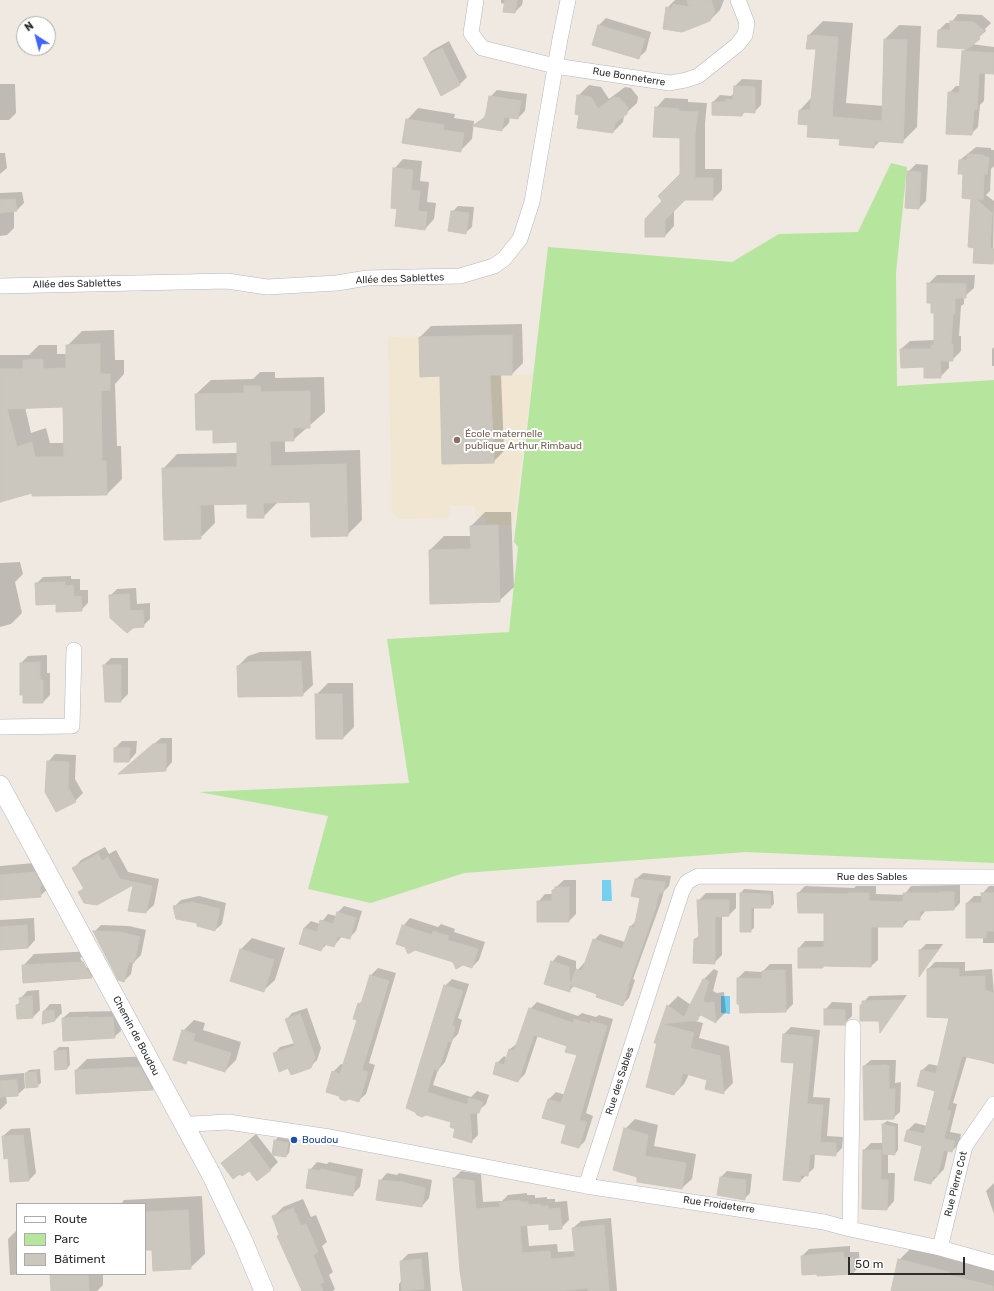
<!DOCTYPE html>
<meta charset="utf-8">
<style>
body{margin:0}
#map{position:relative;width:994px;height:1291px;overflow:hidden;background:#efe9e1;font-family:Rubik,sans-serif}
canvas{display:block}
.legend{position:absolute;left:16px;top:1203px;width:130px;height:72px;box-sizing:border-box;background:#fff;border:1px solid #ababab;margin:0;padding:5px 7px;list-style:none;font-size:12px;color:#2e2e2e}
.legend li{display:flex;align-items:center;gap:8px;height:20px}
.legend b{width:20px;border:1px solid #ababab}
.north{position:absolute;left:16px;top:16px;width:40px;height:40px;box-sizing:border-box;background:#fff;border:1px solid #ababab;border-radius:50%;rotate:324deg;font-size:11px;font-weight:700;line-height:16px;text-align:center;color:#2e2e2e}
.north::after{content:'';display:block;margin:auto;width:14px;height:18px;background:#4264fb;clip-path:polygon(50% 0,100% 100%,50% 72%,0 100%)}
.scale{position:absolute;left:848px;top:1257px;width:117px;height:18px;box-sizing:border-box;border:2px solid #2e2e2e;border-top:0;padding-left:5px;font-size:12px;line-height:14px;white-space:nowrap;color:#2e2e2e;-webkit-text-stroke:3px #fff;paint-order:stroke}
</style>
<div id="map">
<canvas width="994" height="1291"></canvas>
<ul class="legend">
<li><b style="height:5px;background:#fff"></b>Route</li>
<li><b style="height:11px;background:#b6e59e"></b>Parc</li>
<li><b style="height:11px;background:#cbc7bf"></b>Bâtiment</li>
</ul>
<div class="north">N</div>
<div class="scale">50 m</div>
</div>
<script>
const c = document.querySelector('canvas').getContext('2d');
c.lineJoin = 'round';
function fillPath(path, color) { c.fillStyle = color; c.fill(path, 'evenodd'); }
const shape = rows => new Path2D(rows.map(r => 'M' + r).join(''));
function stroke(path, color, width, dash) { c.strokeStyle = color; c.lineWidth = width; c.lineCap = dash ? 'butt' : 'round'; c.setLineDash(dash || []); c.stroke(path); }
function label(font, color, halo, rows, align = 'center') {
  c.font = font + ' Rubik,sans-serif'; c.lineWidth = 4; c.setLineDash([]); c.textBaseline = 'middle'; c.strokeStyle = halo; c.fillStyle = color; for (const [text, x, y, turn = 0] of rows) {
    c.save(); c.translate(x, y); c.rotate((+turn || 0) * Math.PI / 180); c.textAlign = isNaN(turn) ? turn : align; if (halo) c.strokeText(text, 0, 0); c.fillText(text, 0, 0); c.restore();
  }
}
fillPath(shape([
 [512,335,512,375,533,374,513,525,487,525,485,517,476,517,475,506,450,506,450,518,400,519,392,512,388,337]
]), '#f0e6d1');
fillPath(shape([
 [891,163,907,167,896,273,897,386,994,380,994,863,746,852,464,873,371,903,308,889,328,816,199,792,409,783,387,639,509,632,518,547,514,542,548,247,732,262,779,234,858,232]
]), '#b6e59e');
fillPath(shape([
 [602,880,611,880,612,901,602,901],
 [721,996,730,996,730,1014,721,1013]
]), '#75cff0');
fillPath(shape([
 [501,0,523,0,522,5,515,12,505,4,501,3],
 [675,0,724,0,720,10,710,20,667,8],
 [958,14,982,15,991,23,985,29,986,31,971,44,994,47,994,73,985,73,984,101,980,105,978,127,971,134,949,93,956,86,960,86,963,51,967,48,938,46,939,30,946,23,951,23],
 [606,18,651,32,646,51,638,58,593,44,599,25],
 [823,21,853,23,846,103,884,106,885,39,899,25,921,26,917,127,902,142,881,140,874,147,841,138,809,124,799,123,800,110,812,97,817,48,809,35],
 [449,41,467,77,460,84,424,59,431,51],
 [742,79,762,80,761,105,754,112,746,111,742,115,713,102,720,95,731,96,734,93,735,86],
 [0,84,15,84,16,113,9,120,0,120],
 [589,85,601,87,609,99,625,87,631,88,638,97,637,103,624,115,623,122,613,132,581,114,578,96],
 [497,90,527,94,525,111,518,118,510,117,509,123,502,130,474,126,487,115,490,97],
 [665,98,688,99,688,102,707,103,705,123,705,169,722,169,722,190,713,199,685,199,674,210,674,226,665,236,664,201,681,174,681,137,656,108],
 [418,108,455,114,454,118,474,121,472,139,460,151,407,120],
 [976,147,991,148,991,150,994,150,994,166,991,169,990,191,986,195,994,201,993,263,975,247,972,198,960,160],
 [0,153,5,153,7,168,0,174],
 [403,159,422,161,420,181,429,182,427,202,436,203,434,219,425,229,398,208,394,169],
 [916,164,928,165,926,201,919,208,908,172],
 [22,192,24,203,16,211,14,211,14,228,7,235,0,236,0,193],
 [458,206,474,207,472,227,465,233,452,212],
 [937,275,975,275,974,288,964,297,964,304,961,306,959,336,961,336,961,351,952,360,949,360,949,368,940,377,901,349,910,341,935,340,935,312,928,284],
 [522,324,523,363,512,374,501,374,504,451,493,462,441,375,420,337,431,326],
 [114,330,115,360,124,360,124,374,115,384,117,446,121,446,122,479,107,494,33,492,7,499,0,503,0,355,29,355,39,345,57,345,57,354,67,354,67,346,82,331],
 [64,406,65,443,50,443,46,428,31,433,25,407],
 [994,347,994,366,992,366,992,349],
 [260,372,275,372,275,378,324,377,325,412,293,440,285,440,285,452,360,450,362,520,347,535,311,501,278,502,263,517,248,503,214,504,215,523,200,538,163,469,177,454,238,453,238,441,214,429,196,394,211,380,253,379],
 [485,512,511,512,514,587,499,601,430,550,444,536,471,536,471,526],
 [20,562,23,574,15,582,22,613,11,624,0,627,0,563],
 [71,576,71,579,80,579,80,590,88,590,88,603,81,610,57,603,36,584,43,577],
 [136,588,137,604,150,603,150,619,143,626,110,596,117,589],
 [311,651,313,685,302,695,238,666,248,656,260,652],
 [47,655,47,673,50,673,50,695,43,702,21,663,28,656],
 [111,658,128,658,128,694,121,701,104,665],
 [328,683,353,683,354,727,343,738,316,695],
 [161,738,172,738,172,762,165,770,127,767],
 [122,741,137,741,136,753,129,761,115,748],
 [55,754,76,755,75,779,83,793,75,801,48,762],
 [105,847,109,854,116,850,128,872,159,879,154,905,146,912,134,883,80,892,84,887,74,868,81,860],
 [45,862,51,886,40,896,0,899,0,866],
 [643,873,671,876,669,886,664,891,661,902,633,979,635,980,629,998,622,1005,599,993,575,985,569,991,552,962,558,955,576,961,576,972,584,963,586,964,594,940,600,934,625,942,630,927,637,920,641,897,636,879],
 [564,880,576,880,576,914,569,921,538,902,545,894,553,894,553,890],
 [960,885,960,903,953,910,926,910,919,919,910,919,903,926,878,926,878,960,871,966,825,965,822,967,799,948,805,941,825,941,825,912,798,893,805,886,854,888,856,886,876,886,876,894,904,895,911,886],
 [989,886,994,886,994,943,983,943,983,937,967,903,974,896,982,896,982,894],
 [744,889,773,891,774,904,770,907,754,907,754,928,750,931,741,931,741,893],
 [706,893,736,893,736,908,729,915,722,915,722,955,714,963,695,939,700,935,698,901],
 [199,896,226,903,222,924,215,930,198,923,174,907,181,900],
 [344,906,362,911,356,931,349,938,342,936,334,946,327,944,321,950,300,943,304,928,311,921,320,924,328,914,336,916,338,912],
 [34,918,35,940,28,948,0,949,0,920],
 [410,918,438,927,441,924,455,929,454,932,485,942,479,960,472,967,453,961,403,926],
 [101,925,129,926,146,930,141,955,133,963,131,974,124,981,94,932],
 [252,938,285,948,275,980,263,991,231,981,241,949],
 [926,944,943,944,920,975,920,950],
 [95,951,103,966,92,977,24,982,23,966,34,954],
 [82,957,88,968,86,968,80,958],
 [935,962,965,962,965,971,992,969,994,993,994,1064,967,1056,953,1103,957,1104,950,1132,961,1134,959,1144,952,1151,948,1151,944,1169,931,1183,923,1145,908,1130,915,1123,927,1126,936,1091,921,1071,929,1064,939,1066,951,1018,928,969],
 [770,964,792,964,793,1004,786,1011,738,978,745,971,762,972],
 [378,968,396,973,369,1063,375,1065,366,1094,358,1101,333,1072,341,1064,344,1065,358,1019,359,1004,364,999,371,975],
 [714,969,718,971,713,991,717,993,724,992,726,1012,716,1022,702,1014,697,1019,692,1020,703,1023,699,1038,729,1046,733,1083,723,1093,708,1079,689,1074,684,1084,674,1094,658,1042,656,1042,668,1006,678,996,691,1005,704,979],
 [452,979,469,984,458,1018,462,1020,458,1034,453,1039,445,1062,438,1070,433,1085,471,1097,477,1091,489,1095,486,1104,477,1112,478,1135,471,1142,452,1122,426,1114,422,1116,445,986],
 [39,990,40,1010,33,1017,17,1005,21,1001,21,998,27,991],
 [907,995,881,1030,880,1020,861,1005,869,996],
 [537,1002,578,1016,582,1013,596,1017,599,1015,613,1019,586,1113,593,1116,585,1141,579,1147,568,1124,544,1117,549,1099,556,1092,565,1095,578,1054,568,1045,538,1035,525,1074,518,1081,497,1063,504,1056,507,1058,510,1049,518,1043,530,1009],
 [832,1002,852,1003,852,1016,844,1024,825,1010],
 [50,1004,61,1004,62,1013,55,1020,44,1011],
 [307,1008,321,1048,317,1060,310,1067,289,1067,274,1054,280,1047,295,1043,286,1020,292,1013],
 [120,1011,121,1031,114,1037,63,1018,70,1012],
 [194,1020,205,1023,203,1030,241,1042,236,1060,225,1071,189,1059,186,1063,183,1031],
 [791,1027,820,1030,813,1097,830,1098,827,1136,843,1137,842,1148,835,1155,815,1154,814,1168,800,1181,795,1062,784,1034],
 [59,1047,69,1047,70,1065,67,1068,55,1051],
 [151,1056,163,1078,152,1089,77,1093,76,1070,87,1059],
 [871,1060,896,1060,895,1083,901,1082,900,1112,893,1118,864,1066],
 [40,1069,41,1083,37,1086,26,1073,29,1070],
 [24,1073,25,1088,17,1095,6,1096,7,1103,0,1110,0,1075],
 [635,1119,658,1125,654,1146,696,1154,692,1179,682,1188,638,1181,639,1177,625,1129],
 [887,1121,898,1124,898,1150,895,1154,888,1153,888,1173,895,1173,894,1201,887,1209,864,1150,871,1143,884,1143,883,1124],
 [30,1128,36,1173,29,1180,9,1157,3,1136,11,1129],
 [256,1134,278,1162,270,1170,249,1170,222,1163],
 [278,1137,291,1140,289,1153,286,1156,275,1141],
 [317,1162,327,1164,329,1162,363,1169,360,1187,352,1195,310,1170],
 [461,1171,481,1174,483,1202,502,1201,508,1195,527,1193,527,1195,535,1195,535,1198,547,1197,547,1199,555,1199,555,1202,567,1201,569,1220,561,1228,550,1223,527,1225,529,1246,557,1244,558,1252,575,1251,573,1228,581,1221,611,1218,617,1291,463,1291,454,1178],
 [727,1171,752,1174,750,1193,744,1199,721,1177],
 [387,1173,397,1175,399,1173,432,1180,429,1198,422,1206,380,1181],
 [994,1183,994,1214,986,1191],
 [202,1196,205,1254,190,1268,153,1249,145,1249,145,1204,121,1204,124,1200],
 [303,1199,311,1217,316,1215,327,1242,322,1246,333,1272,329,1275,335,1289,333,1291,303,1291,278,1236,280,1234,273,1217,283,1207],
 [17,1230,17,1274,31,1274,10,1275,8,1239],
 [850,1246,850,1252,859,1252,860,1266,853,1273,818,1273,802,1256,809,1249],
 [913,1246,962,1258,961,1262,994,1270,994,1291,892,1291,899,1260],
 [428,1252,431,1291,399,1291,399,1284,402,1280,401,1261,408,1254],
 [51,1274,103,1274,103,1285,97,1291,52,1291]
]), '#0003');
const building = shape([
 [505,0,517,0,515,13,503,12,505,0],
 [687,0,711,0,715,11,710,21,682,32,663,29,666,7,672,8,673,4,689,7,687,0],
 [950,21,974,22,984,31,979,37,980,39,967,49,937,47,938,30,950,30,950,21],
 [598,25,645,39,639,59,592,45,598,25],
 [808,35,838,37,832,117,882,121,884,39,907,40,903,143,875,141,874,148,839,145,840,139,807,137,808,125,798,124,799,110,810,110,816,49,806,49,808,35],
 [442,48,460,85,441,96,423,58,442,48],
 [962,51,994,53,994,74,979,73,977,109,974,109,972,135,946,134,948,92,959,93,962,51],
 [734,86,755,87,755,113,742,112,742,116,712,115,712,102,726,102,726,99,733,100,734,86],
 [577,95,591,97,598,109,614,97,620,98,628,108,627,114,615,123,613,133,577,128,579,115,575,114,577,95],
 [489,96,521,101,518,119,504,117,502,131,472,126,484,118,486,113,489,96],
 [655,107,679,109,679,111,698,112,695,133,695,178,713,178,713,200,685,200,665,220,665,237,645,237,645,219,662,201,658,196,680,174,680,138,653,137,655,107],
 [406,119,444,125,443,130,464,133,461,152,402,143,406,119],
 [968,154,984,155,984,157,989,157,987,174,984,174,983,200,976,199,992,213,990,248,994,249,993,264,973,263,974,248,968,247,971,199,962,198,963,174,958,174,959,160,967,160,968,154],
 [393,168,413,170,411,190,420,191,418,211,427,212,425,230,395,226,397,209,391,208,393,168],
 [907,171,921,172,919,209,905,208,907,171],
 [15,199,17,211,0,213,0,200,15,199],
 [451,211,469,213,466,234,448,231,451,211],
 [927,283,966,284,966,298,955,298,955,314,953,314,951,344,953,344,953,361,940,361,941,378,924,378,924,367,901,368,900,349,931,349,931,345,934,345,934,313,931,313,931,303,927,303,927,283],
 [512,335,512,375,490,375,494,463,442,464,440,376,420,377,419,337,512,335],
 [100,344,100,374,110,374,110,390,101,391,102,461,106,461,107,495,32,496,32,493,0,502,0,369,23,369,23,360,43,359,43,369,66,368,66,345,100,344],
 [63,407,64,457,35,457,32,442,17,447,7,409,63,407],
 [244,386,260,386,261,392,310,391,310,428,293,428,294,441,270,441,271,466,346,464,348,536,311,537,310,502,263,503,264,518,247,518,247,504,200,505,201,539,164,540,162,468,237,467,237,442,213,443,213,430,196,430,195,394,244,393,244,386],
 [498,525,500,602,430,604,429,550,471,549,470,526,498,525],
 [65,582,65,586,73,585,74,597,81,596,82,611,56,612,56,604,36,605,35,583,65,582],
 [129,594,130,611,143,610,144,627,133,628,127,633,110,618,109,595,129,594],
 [301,661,303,696,238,697,237,666,249,662,301,661],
 [40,662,40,680,43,680,43,703,23,703,23,695,20,695,20,663,40,662],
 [103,665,121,665,121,702,105,702,103,665],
 [315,694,342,694,343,739,316,739,315,694],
 [153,744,166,744,166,771,118,774,153,744],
 [114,748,130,748,129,762,114,762,114,748],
 [47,761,69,762,68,787,76,802,56,812,45,792,47,761],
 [98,854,102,861,108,857,120,879,152,886,146,913,128,911,133,885,97,905,84,903,78,892,84,889,72,868,98,854],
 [35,872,42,886,40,886,41,897,0,900,0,875,35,872],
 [635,879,665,882,663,893,659,893,655,910,628,986,629,986,623,1006,596,997,597,994,570,985,576,969,582,971,593,939,622,949,630,926,634,928,640,898,631,896,635,879],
 [555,887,569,887,569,922,537,922,537,901,552,901,552,890,555,890,555,887],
 [940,892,954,892,954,910,920,911,920,920,903,920,903,927,871,927,871,967,823,966,823,968,798,968,798,948,824,947,824,913,798,913,797,893,848,894,848,893,869,893,869,901,903,902,903,893,940,893,940,892],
 [740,893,770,894,771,908,751,908,751,932,740,932,740,893],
 [981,893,994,893,994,931,986,931,986,938,966,938,966,903,982,903,981,893],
 [697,900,729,900,729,916,715,917,715,964,693,963,694,939,699,939,697,900],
 [192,902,220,909,215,931,197,926,197,923,176,919,173,906,192,902],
 [337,912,356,918,350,939,338,936,334,947,324,944,321,951,299,944,304,928,317,932,320,920,333,924,337,912],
 [27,925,28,948,0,950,0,927,27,925],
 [402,925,432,935,433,931,441,934,449,936,447,940,478,949,472,968,463,965,456,969,453,962,415,950,408,954,405,947,396,944,402,925],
 [93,931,121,932,140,937,134,963,129,962,124,982,118,980,93,931],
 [240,949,274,960,264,992,230,981,240,949],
 [919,950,938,950,919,977,919,950],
 [551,961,569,967,570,992,544,984,551,961],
 [83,962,92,978,23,983,22,965,83,962],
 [940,968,959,969,959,977,985,976,985,990,994,993,994,1063,962,1056,947,1110,951,1111,944,1139,955,1141,952,1152,944,1150,937,1177,933,1176,931,1184,914,1180,922,1146,904,1141,907,1130,924,1134,935,1091,917,1086,921,1070,936,1074,949,1018,927,1017,927,969,940,968],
 [785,970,786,1012,740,1013,739,1004,737,1004,737,978,762,979,762,971,785,970],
 [370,975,389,981,362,1070,368,1072,359,1102,349,1099,345,1101,340,1099,339,1096,326,1092,332,1071,340,1074,357,1020,353,1019,358,1003,361,1004,370,975],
 [703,979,709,981,703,1001,706,1003,714,1002,716,1023,699,1014,698,1020,662,1024,694,1033,690,1048,720,1056,724,1094,705,1089,707,1080,683,1073,679,1089,677,1088,674,1095,646,1087,657,1043,654,1043,667,1005,684,1017,703,979],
 [444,985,463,991,452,1025,455,1027,451,1042,448,1041,438,1071,434,1069,427,1092,467,1105,469,1098,483,1102,479,1113,470,1113,472,1143,453,1137,455,1129,450,1127,451,1122,426,1115,422,1117,417,1115,415,1112,406,1108,444,985],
 [32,996,33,1018,17,1019,16,1005,20,1005,19,998,32,996],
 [903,1000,880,1033,879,1021,860,1021,860,1005,862,1005,862,1001,903,1000],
 [529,1008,573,1023,574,1019,590,1024,591,1021,607,1026,579,1120,587,1122,579,1148,561,1143,566,1125,542,1118,548,1099,561,1103,577,1055,565,1052,567,1046,534,1035,518,1082,493,1074,496,1062,504,1065,509,1049,514,1051,529,1008],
 [824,1009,845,1010,845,1025,824,1025,824,1009],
 [54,1010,55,1021,42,1024,43,1011,54,1010],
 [300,1014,315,1057,311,1068,291,1075,288,1068,279,1072,273,1053,295,1046,285,1019,300,1014],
 [88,1017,88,1018,113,1017,115,1038,63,1041,62,1018,88,1017],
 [182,1030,195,1034,193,1041,231,1053,225,1072,187,1060,186,1064,173,1060,182,1030],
 [783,1034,813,1037,807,1104,823,1105,820,1142,836,1143,836,1156,810,1154,808,1176,801,1175,800,1182,783,1180,794,1063,781,1062,783,1034],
 [66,1050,67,1069,55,1070,54,1051,66,1050],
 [885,1065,889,1066,889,1089,895,1089,894,1119,864,1120,863,1066,885,1065],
 [140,1067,153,1090,76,1094,75,1070,140,1067],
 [36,1072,38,1087,26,1088,25,1073,36,1072],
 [17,1080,18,1096,0,1097,0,1081,17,1080],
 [882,1124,895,1127,895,1155,883,1154,882,1124],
 [624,1128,648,1135,645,1156,686,1163,682,1189,637,1182,637,1177,613,1170,624,1128],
 [23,1135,29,1181,10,1182,8,1158,4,1159,2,1136,23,1135],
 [274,1140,288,1143,286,1157,272,1155,274,1140],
 [249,1141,271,1170,257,1181,249,1171,242,1176,240,1174,233,1179,221,1163,249,1141],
 [863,1150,881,1150,881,1180,888,1180,887,1210,862,1209,863,1150],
 [309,1169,320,1171,321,1169,356,1177,353,1196,306,1188,309,1169],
 [720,1177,746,1180,745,1200,717,1195,720,1177],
 [453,1178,474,1181,476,1209,500,1207,499,1202,520,1200,520,1202,528,1202,528,1205,540,1204,540,1206,548,1206,548,1209,560,1208,562,1229,549,1230,549,1224,520,1226,522,1253,550,1251,551,1259,575,1257,572,1228,604,1225,609,1291,588,1291,588,1288,558,1291,463,1291,460,1271,453,1178],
 [379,1180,402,1182,425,1188,422,1207,376,1200,379,1180],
 [293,1208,301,1226,306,1224,318,1252,313,1255,324,1282,320,1284,323,1291,302,1291,277,1236,279,1235,272,1216,293,1208],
 [188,1210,191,1269,153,1271,152,1250,145,1250,145,1212,188,1210],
 [843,1252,844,1258,853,1258,853,1274,817,1276,817,1274,802,1275,801,1256,843,1252],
 [421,1259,424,1289,402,1291,400,1261,421,1259],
 [898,1259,949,1272,948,1275,993,1286,993,1291,891,1291,898,1259],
 [50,1274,88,1274,89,1291,51,1291,50,1274]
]);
fillPath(building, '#cbc7bf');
stroke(building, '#cbc5ba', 1);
const minor = shape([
 [476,0,471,33,482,48,555,66,670,83,686,80,698,76,737,45,745,35,747,23,738,0],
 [0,286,227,281,267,287,337,283,367,278,460,276,494,266,504,259,520,239,532,202,560,39,568,0],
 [0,727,72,726,74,650],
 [185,1128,192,1124,228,1122,330,1137,586,1186,824,1222,850,1229,940,1248,994,1263],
 [586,1186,682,891,687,882,698,876,994,877],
 [850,1229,853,1027],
 [940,1248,965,1146,994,1104]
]);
const tertiary = shape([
 [0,785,211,1174,243,1241,264,1291]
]);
stroke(minor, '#b4b7c1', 16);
stroke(tertiary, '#b4b7c1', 20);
stroke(minor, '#fff', 15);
stroke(tertiary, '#fff', 19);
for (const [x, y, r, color] of [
 [457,440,4,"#8d6e63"],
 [294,1140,4,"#1a4fb4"]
]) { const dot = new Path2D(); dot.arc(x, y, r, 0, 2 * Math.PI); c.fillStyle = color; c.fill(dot); stroke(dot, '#fff', 1.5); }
label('10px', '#2e2e2e', '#fff', [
 ["Rue Bonneterre",629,77,9],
 ["Allée des Sablettes",400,279,-2],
 ["Allée des Sablettes",77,284,-1],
 ["Rue des Sables",872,877],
 ["Chemin de Boudou",136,1036,62],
 ["Rue des Sables",620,1081,-72],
 ["Rue Pierre Cot",956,1184,-76],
 ["Rue Froideterre",719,1205,8]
]);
label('10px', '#785e54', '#fff', [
 ["École maternelle",465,434],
 ["publique Arthur Rimbaud",465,446]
], 'left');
label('10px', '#164399', '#fff', [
 ["Boudou",302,1140]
], 'left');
</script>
